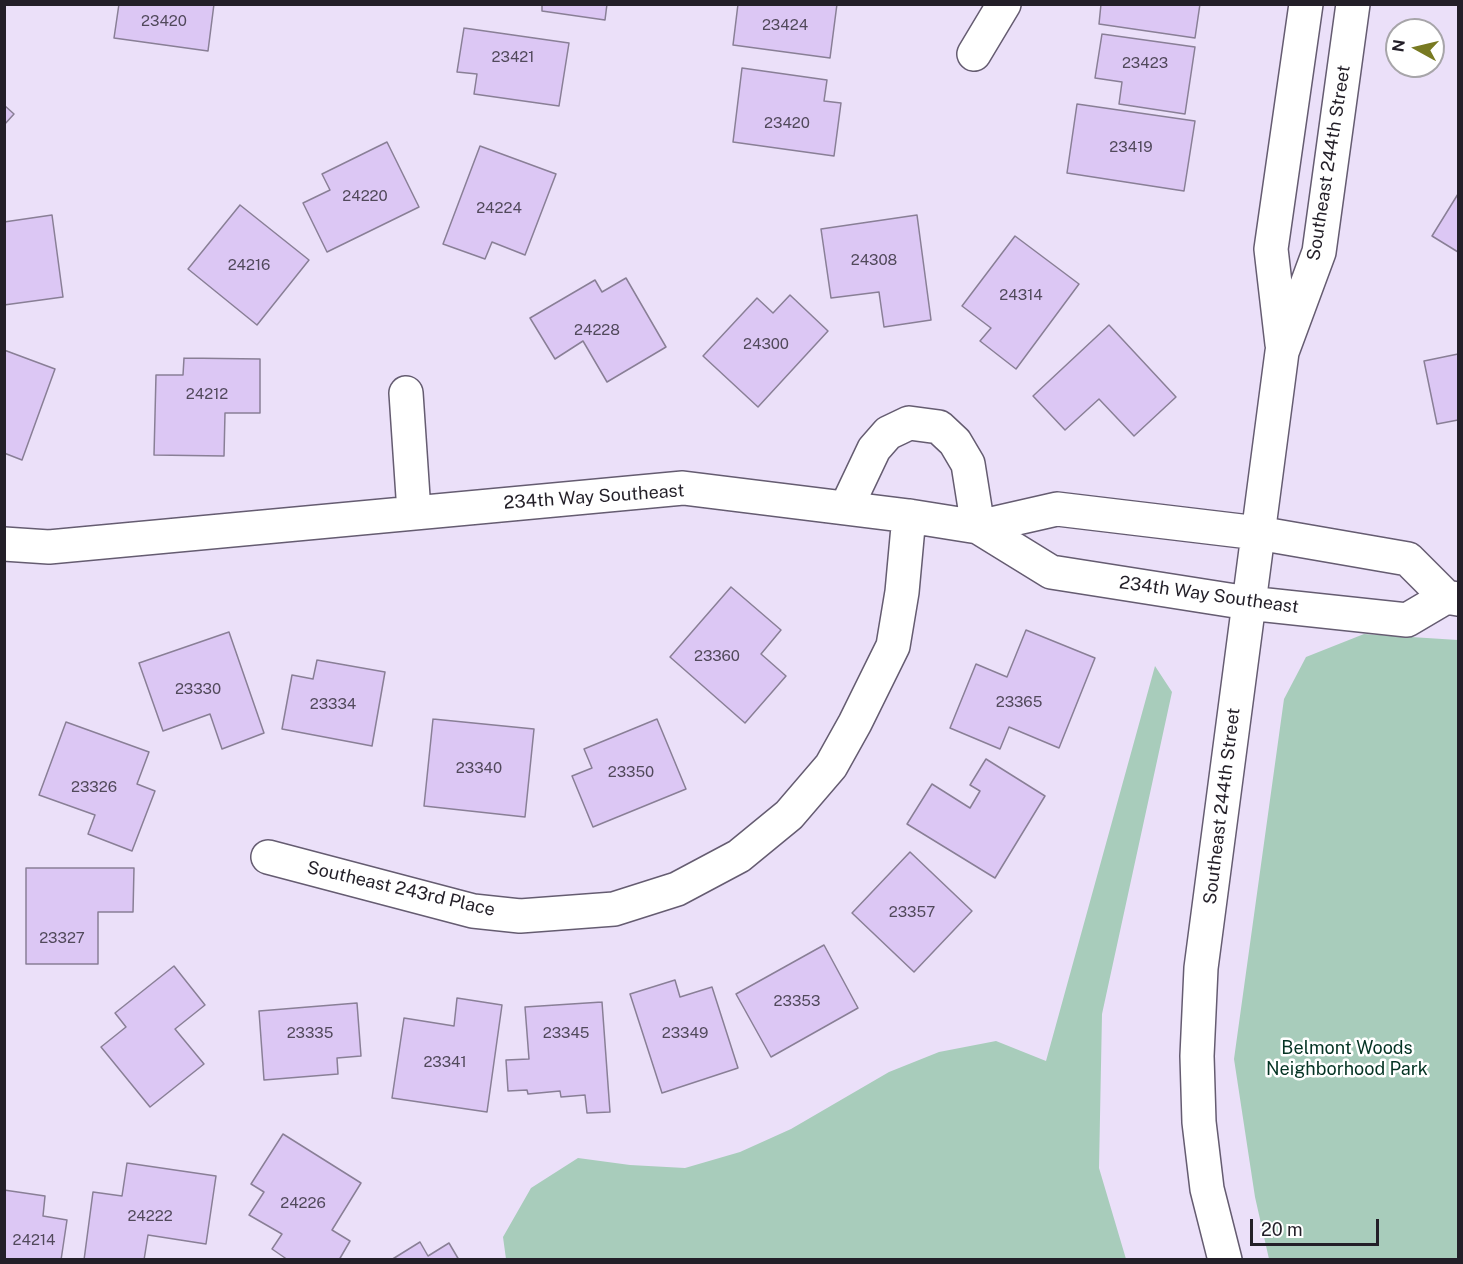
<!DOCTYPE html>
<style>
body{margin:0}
#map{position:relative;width:1463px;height:1264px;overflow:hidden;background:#ebe0f9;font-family:"Public Sans",sans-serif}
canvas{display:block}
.frame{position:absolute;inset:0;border:6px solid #231f28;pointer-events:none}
.north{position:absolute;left:1385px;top:18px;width:60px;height:60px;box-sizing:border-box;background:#fff;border:2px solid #a7a5a9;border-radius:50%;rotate:278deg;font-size:16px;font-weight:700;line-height:24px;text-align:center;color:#231f28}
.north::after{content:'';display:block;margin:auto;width:21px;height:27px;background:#787a22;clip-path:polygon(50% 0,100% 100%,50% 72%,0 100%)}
.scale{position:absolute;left:1250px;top:1219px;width:129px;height:27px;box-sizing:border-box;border:3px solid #231f28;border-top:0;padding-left:8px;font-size:18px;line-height:21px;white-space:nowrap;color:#231f28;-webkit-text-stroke:4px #fff;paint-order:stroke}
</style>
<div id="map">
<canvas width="1463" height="1264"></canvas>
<div class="frame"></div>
<div class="north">N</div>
<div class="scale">20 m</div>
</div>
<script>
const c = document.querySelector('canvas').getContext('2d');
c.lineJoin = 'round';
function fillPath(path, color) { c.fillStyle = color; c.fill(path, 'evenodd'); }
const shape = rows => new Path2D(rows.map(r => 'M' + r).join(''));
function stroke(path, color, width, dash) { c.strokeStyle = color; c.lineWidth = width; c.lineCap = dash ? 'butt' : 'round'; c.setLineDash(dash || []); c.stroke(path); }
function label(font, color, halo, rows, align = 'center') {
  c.font = font + ' "Public Sans",sans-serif'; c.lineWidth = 5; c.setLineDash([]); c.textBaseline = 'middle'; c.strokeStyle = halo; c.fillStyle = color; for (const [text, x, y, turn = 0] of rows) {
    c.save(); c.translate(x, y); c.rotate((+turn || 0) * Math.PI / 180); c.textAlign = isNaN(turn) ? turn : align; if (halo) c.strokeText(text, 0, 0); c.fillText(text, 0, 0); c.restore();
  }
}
fillPath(shape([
 [1364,634,1458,640,1458,1259,1269,1259,1255,1197,1234,1059,1284,699,1306,657],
 [1155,666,1172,692,1102,1014,1099,1168,1126,1259,506,1259,503,1237,531,1188,578,1158,630,1165,685,1168,740,1152,791,1129,889,1072,939,1052,996,1041,1046,1061]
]), '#a8ccbb');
const building = shape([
 [119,4,214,4,208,51,114,38,119,4],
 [542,4,607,4,605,20,542,11,542,4],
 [738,4,837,4,830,58,733,45,738,4],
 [1101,4,1200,4,1195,38,1099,24,1101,4],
 [464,28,569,43,559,106,474,94,477,74,457,72,464,28],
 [1102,34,1195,47,1185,114,1119,104,1122,82,1095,78,1102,34],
 [742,68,827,80,824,101,841,103,834,156,733,142,742,68],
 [1077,104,1195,121,1184,191,1067,173,1077,104],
 [4,105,14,114,4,125,4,105],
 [387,142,419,207,327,252,303,203,330,190,322,174,387,142],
 [480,146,556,174,525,255,492,242,485,259,443,244,480,146],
 [1458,194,1458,252,1432,236,1458,194],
 [240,205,309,260,257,325,188,269,240,205],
 [52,215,63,297,4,305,4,222,52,215],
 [917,215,931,320,884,327,879,292,831,298,821,229,917,215],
 [1015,236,1079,284,1016,369,980,341,991,328,962,306,1015,236],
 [626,278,666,347,607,382,583,341,555,359,530,318,595,280,602,292,626,278],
 [790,295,828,331,758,407,703,356,757,298,773,313,790,295],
 [1109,325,1176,397,1134,436,1099,399,1065,430,1033,396,1109,325],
 [4,350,55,369,22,460,4,453,4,350],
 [1458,354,1458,420,1437,424,1424,361,1458,354],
 [184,358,260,359,260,413,225,413,224,456,154,455,156,375,183,375,184,358],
 [731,587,781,630,761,654,786,676,745,723,670,657,731,587],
 [1026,630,1095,658,1059,748,1009,727,1000,749,950,728,976,664,1007,677,1026,630],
 [229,632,264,733,222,749,210,714,163,731,139,663,229,632],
 [317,660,385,672,372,746,282,729,292,675,313,679,317,660],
 [433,719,534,729,525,817,424,806,433,719],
 [657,719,686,789,593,827,572,776,592,768,584,749,657,719],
 [66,722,149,752,137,784,155,791,132,851,88,834,95,815,39,795,66,722],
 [986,759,1045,796,995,878,907,824,932,784,970,808,980,791,970,785,986,759],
 [910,852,972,911,914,972,852,913,910,852],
 [26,868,134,868,133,912,98,912,98,964,26,964,26,868],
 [824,945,858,1008,771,1057,736,994,824,945],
 [174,966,205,1005,175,1029,204,1064,150,1107,101,1047,126,1027,115,1013,174,966],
 [675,980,680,997,712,987,738,1068,662,1093,630,994,675,980],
 [457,998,502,1005,487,1112,392,1098,404,1018,454,1026,457,998],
 [602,1002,610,1112,587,1113,585,1095,561,1097,560,1091,528,1094,527,1090,508,1091,506,1060,529,1059,525,1007,602,1002],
 [357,1003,361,1056,337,1058,338,1074,264,1080,259,1011,357,1003],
 [283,1134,361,1183,332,1230,350,1241,339,1260,288,1260,272,1249,282,1234,249,1215,264,1192,251,1184,283,1134],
 [127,1163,216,1176,206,1244,148,1235,144,1260,84,1260,93,1192,122,1196,127,1163],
 [4,1190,45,1196,43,1216,67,1220,61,1260,4,1260,4,1190],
 [420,1242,428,1256,449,1243,459,1260,391,1260,420,1242]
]);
fillPath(building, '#dcc7f4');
stroke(building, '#897f96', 1.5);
const street = shape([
 [974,54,1004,4],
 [1282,344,1271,249,1306,4],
 [406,393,414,512],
 [846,508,874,449,888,433,909,423,939,427,955,442,968,464,978,527],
 [978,527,1057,509,1258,533,1408,559,1446,597,1458,599],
 [4,544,49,547,683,488,909,516,978,527,1051,572,1248,603,1407,620,1446,597],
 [268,857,473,911,520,916,614,909,677,889,739,856,789,815,831,766,855,723,893,646,902,592,909,516],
 [1225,1260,1207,1189,1199,1122,1197,1056,1201,968,1282,352,1319,252,1353,4]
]);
stroke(street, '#655c71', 36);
stroke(street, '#fff', 33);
label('15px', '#51495b', null, [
 ["23420",164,21],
 ["23424",785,25],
 ["23421",513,57],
 ["23423",1145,63],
 ["23420",787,123],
 ["23419",1131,147],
 ["24220",365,196],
 ["24224",499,208],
 ["24308",874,260],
 ["24216",249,265],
 ["24314",1021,295],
 ["24228",597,330],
 ["24300",766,344],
 ["24212",207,394],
 ["23360",717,656],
 ["23330",198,689],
 ["23365",1019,702],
 ["23334",333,704],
 ["23340",479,768],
 ["23350",631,772],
 ["23326",94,787],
 ["23357",912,912],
 ["23327",62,938],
 ["23353",797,1001],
 ["23335",310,1033],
 ["23345",566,1033],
 ["23349",685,1033],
 ["23341",445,1062],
 ["24226",303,1203],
 ["24222",150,1216],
 ["24214",34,1240]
]);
label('18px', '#231f28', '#fff', [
 ["Southeast 244th Street",1329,163,-81],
 ["234th Way Southeast",594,497,-4],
 ["234th Way Southeast",1209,595,8],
 ["Southeast 244th Street",1222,806,-83],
 ["Southeast 243rd Place",401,889,13]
]);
label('18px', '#043323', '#fff', [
 ["Belmont Woods",1347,1048],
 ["Neighborhood Park",1347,1069]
]);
</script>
